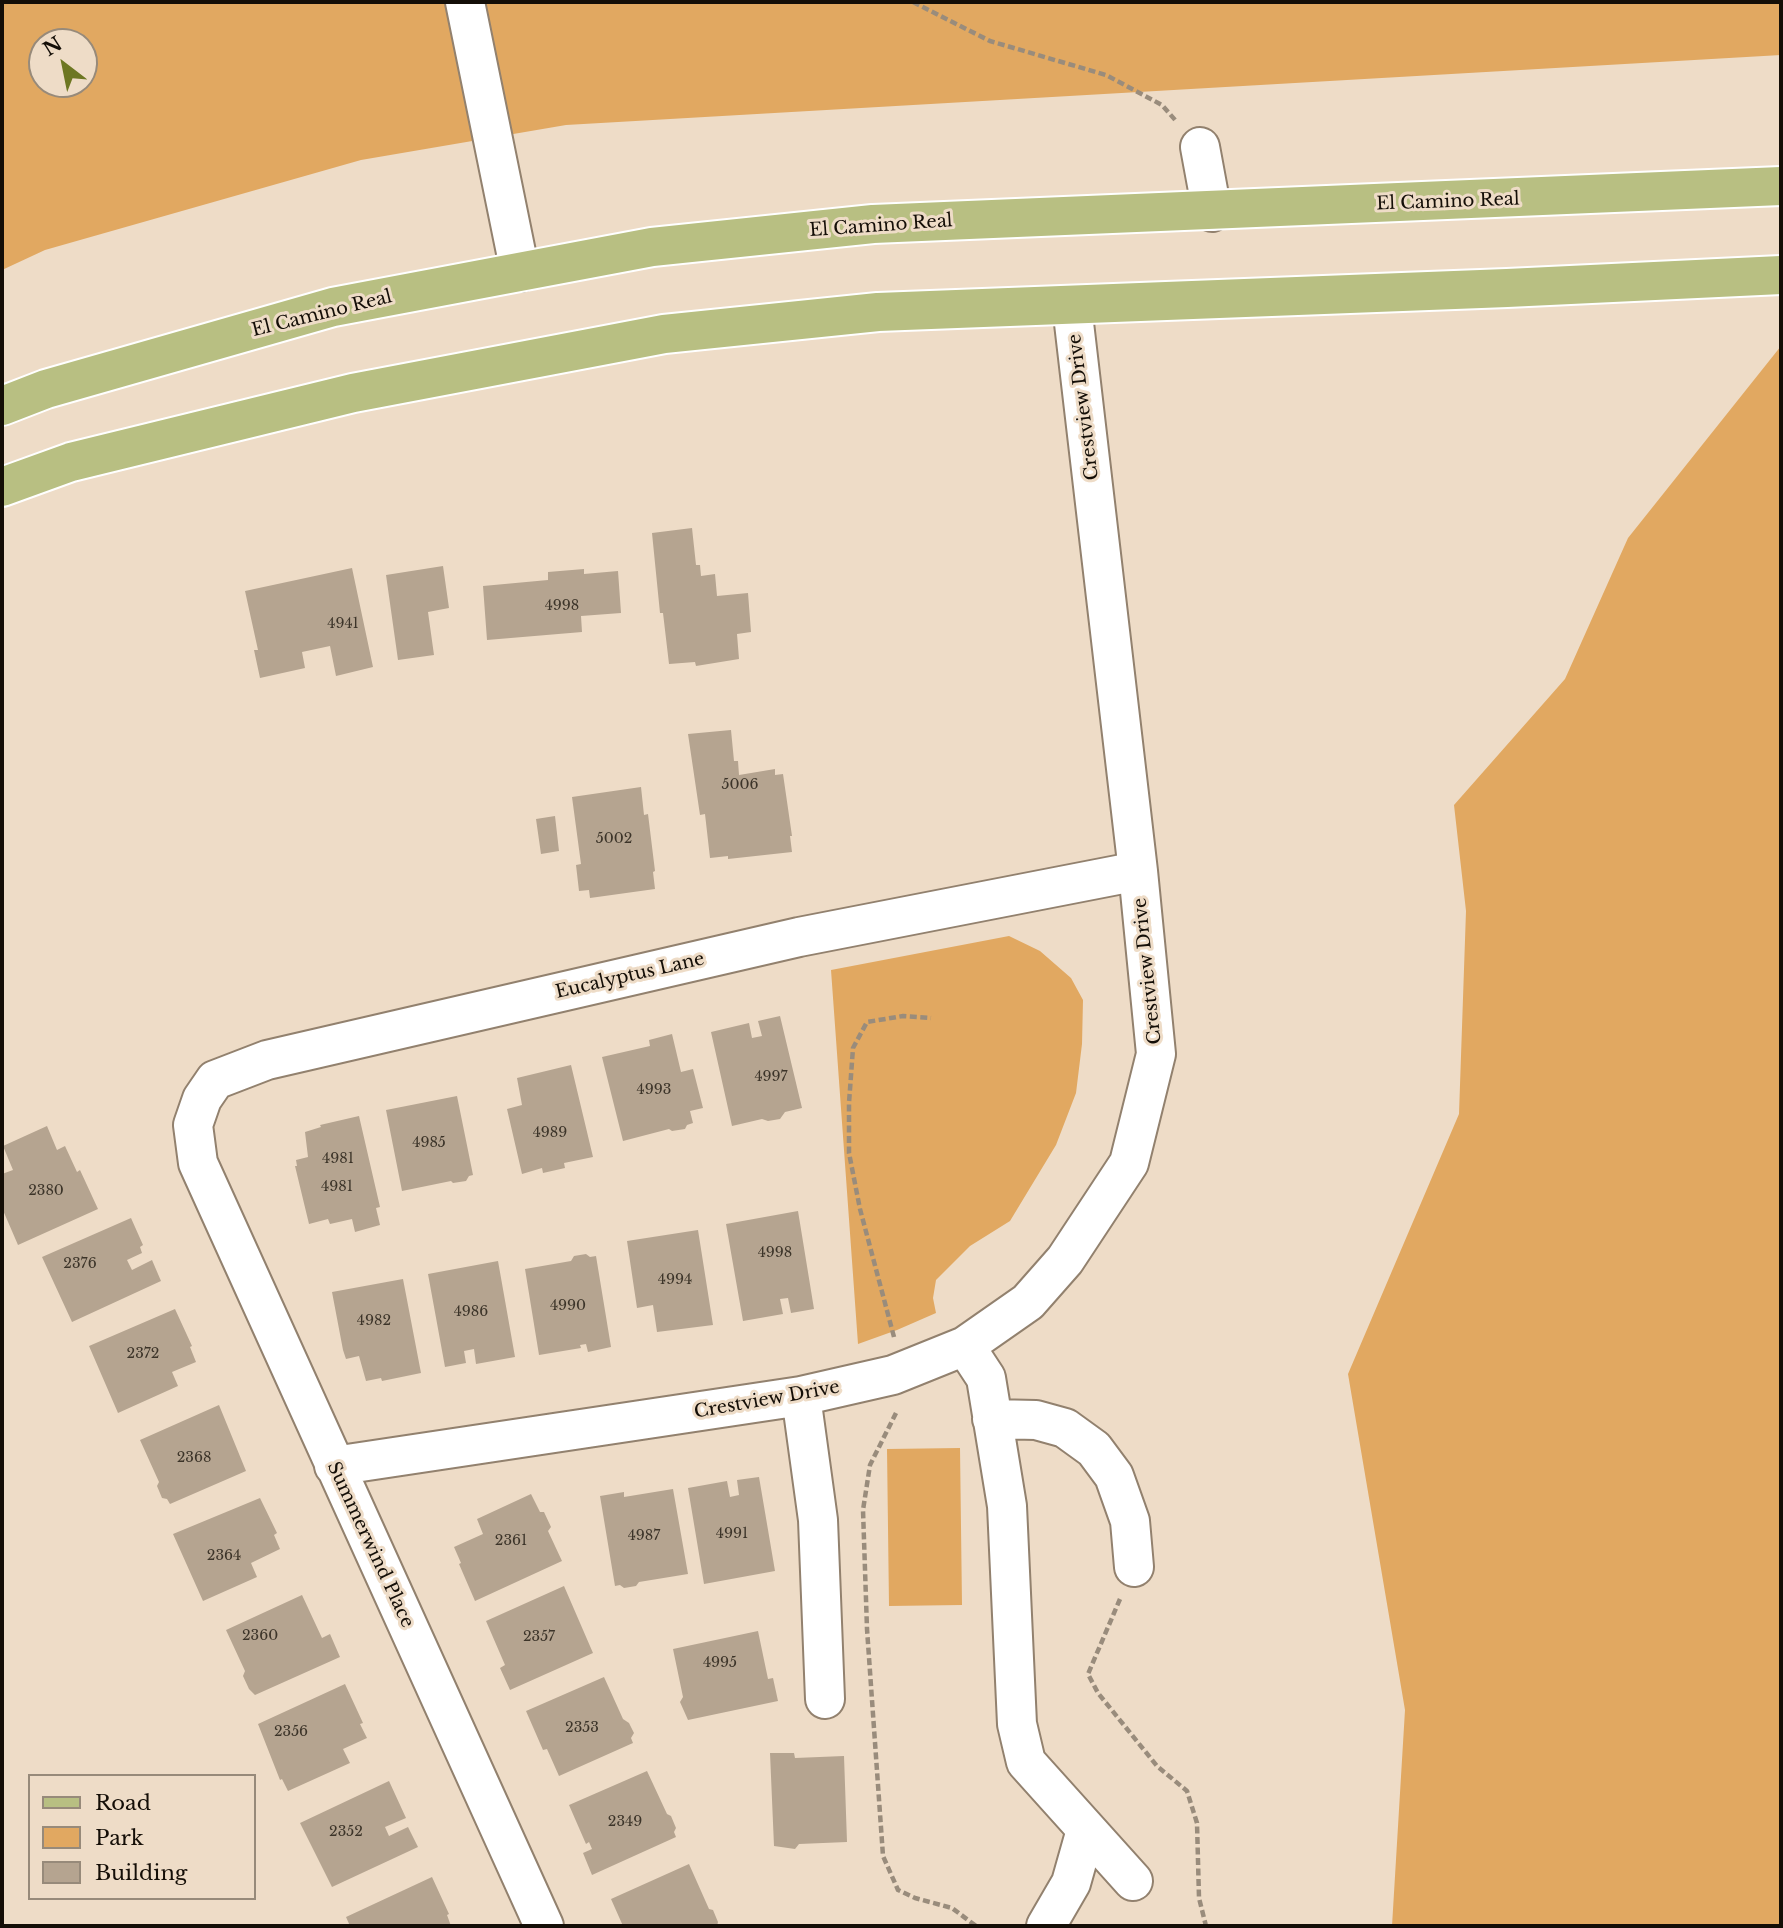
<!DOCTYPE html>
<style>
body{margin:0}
#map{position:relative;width:1783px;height:1928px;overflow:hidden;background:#eedcc7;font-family:"Libre Baskerville",serif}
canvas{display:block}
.frame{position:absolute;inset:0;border:4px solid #140e07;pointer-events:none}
.legend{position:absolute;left:28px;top:1774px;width:228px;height:126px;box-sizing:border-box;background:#eedcc7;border:2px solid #978a7a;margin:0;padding:9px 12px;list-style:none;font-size:21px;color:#140e07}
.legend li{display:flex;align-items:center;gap:14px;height:35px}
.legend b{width:35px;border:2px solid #978a7a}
.north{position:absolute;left:28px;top:28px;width:70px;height:70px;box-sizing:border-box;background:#eedcc7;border:2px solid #978a7a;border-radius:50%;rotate:328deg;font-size:19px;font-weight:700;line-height:28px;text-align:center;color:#140e07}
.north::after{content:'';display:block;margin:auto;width:24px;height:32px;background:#6d7722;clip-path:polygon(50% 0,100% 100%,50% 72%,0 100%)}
</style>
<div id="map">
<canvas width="1783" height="1928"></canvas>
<div class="frame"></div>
<ul class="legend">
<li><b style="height:9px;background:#b8bf82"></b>Road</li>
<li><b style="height:19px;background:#e1a861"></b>Park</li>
<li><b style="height:19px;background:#b5a490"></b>Building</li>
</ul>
<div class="north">N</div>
</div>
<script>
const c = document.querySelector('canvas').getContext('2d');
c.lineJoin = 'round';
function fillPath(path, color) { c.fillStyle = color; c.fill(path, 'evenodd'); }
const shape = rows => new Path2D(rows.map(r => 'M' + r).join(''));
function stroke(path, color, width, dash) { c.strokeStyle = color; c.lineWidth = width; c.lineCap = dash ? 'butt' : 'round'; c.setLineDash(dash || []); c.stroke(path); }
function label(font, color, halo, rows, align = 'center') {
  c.font = font + ' "Libre Baskerville",serif'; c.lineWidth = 6; c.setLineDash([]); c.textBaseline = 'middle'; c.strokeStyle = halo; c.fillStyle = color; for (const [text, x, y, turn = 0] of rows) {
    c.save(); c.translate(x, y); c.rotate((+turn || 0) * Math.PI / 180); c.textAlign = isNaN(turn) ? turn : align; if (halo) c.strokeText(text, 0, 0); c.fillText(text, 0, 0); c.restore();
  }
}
fillPath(shape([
 [2,2,1781,2,1781,55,566,125,361,160,45,250,2,270],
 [42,42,84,42,84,84,42,84],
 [1781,346,1781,1926,1392,1926,1405,1710,1348,1374,1459,1114,1466,911,1454,805,1565,679,1628,538],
 [1009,936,1040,951,1071,978,1083,1000,1082,1044,1076,1093,1056,1145,1010,1221,970,1246,936,1280,933,1298,936,1313,897,1330,858,1344,831,970],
 [960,1448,962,1605,889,1606,887,1449]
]), '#e1a861');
fillPath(shape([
 [692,528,696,565,700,565,701,576,715,574,717,596,748,593,751,632,737,634,739,659,696,666,695,662,669,664,663,613,660,613,652,533],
 [443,566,449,608,428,612,434,655,398,660,386,575],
 [352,568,373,667,336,676,330,646,302,652,305,668,260,678,254,650,258,650,245,591],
 [584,569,584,574,618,571,621,613,581,616,582,632,487,640,483,586,548,580,548,572],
 [731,730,734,761,738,761,739,775,775,769,775,775,783,774,792,836,790,836,792,852,728,859,728,856,710,858,705,814,700,815,688,734],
 [641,787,644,815,648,814,655,871,653,872,655,889,590,898,589,890,579,891,576,865,581,864,572,797],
 [555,816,559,851,541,854,536,819],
 [780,1016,802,1108,785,1112,780,1119,768,1121,762,1119,732,1126,711,1032,749,1023,752,1038,762,1036,758,1021],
 [672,1034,681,1072,693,1069,703,1108,690,1111,693,1123,687,1125,685,1129,672,1131,669,1129,623,1141,602,1057,650,1046,649,1040],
 [571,1065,593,1157,564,1163,565,1168,543,1173,542,1168,522,1174,507,1109,522,1105,517,1078],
 [457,1096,473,1175,469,1176,466,1181,453,1183,451,1181,402,1191,386,1110],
 [359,1116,380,1207,376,1208,380,1225,355,1232,352,1219,330,1224,328,1219,309,1224,295,1166,297,1166,296,1160,308,1157,305,1132,321,1127,320,1125],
 [47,1126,57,1150,65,1146,77,1172,80,1170,98,1209,18,1245,2,1208,2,1174,13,1170,3,1146],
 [798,1211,814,1309,791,1313,788,1298,780,1299,783,1314,743,1321,726,1224],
 [131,1218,143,1245,140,1247,142,1253,127,1260,132,1270,152,1260,161,1281,72,1322,42,1257],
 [698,1230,713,1325,657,1332,653,1305,637,1308,627,1241],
 [586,1254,590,1257,596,1256,611,1347,588,1352,586,1344,580,1345,581,1348,539,1355,525,1269,571,1261,574,1256],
 [498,1261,515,1357,476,1364,474,1349,464,1351,466,1363,445,1367,428,1274],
 [403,1279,421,1373,382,1381,381,1378,366,1381,359,1356,346,1359,343,1350,332,1292],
 [175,1309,192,1346,190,1347,196,1362,172,1372,178,1386,118,1413,89,1346],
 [219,1405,246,1471,170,1504,167,1499,162,1498,157,1486,159,1482,140,1440],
 [759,1477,775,1571,704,1584,688,1488,727,1481,730,1497,739,1495,737,1480],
 [673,1489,688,1574,639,1582,636,1586,624,1588,620,1585,615,1586,600,1496,624,1492,624,1497],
 [531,1494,540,1512,544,1512,551,1527,548,1531,562,1561,475,1601,459,1564,461,1563,454,1547,483,1534,477,1519],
 [260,1498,277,1533,274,1535,280,1549,251,1563,257,1577,203,1601,173,1534],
 [564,1586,593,1653,510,1690,500,1668,505,1665,486,1621],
 [302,1595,322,1638,330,1634,340,1657,255,1695,249,1689,243,1676,245,1671,226,1630],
 [758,1631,768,1679,773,1678,778,1701,688,1720,680,1702,683,1697,673,1649],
 [604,1677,623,1719,629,1723,634,1733,631,1738,633,1743,559,1776,547,1749,543,1750,526,1711],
 [345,1684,363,1723,360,1724,367,1738,343,1749,350,1763,288,1791,282,1779,280,1780,258,1724],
 [770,1753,794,1753,795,1758,844,1756,847,1842,799,1844,795,1849,774,1846],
 [647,1771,667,1814,671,1816,676,1828,674,1832,676,1837,592,1875,583,1853,592,1849,589,1842,586,1844,569,1805],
 [389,1781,406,1818,385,1827,389,1836,408,1827,418,1847,332,1887,300,1823],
 [689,1864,709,1909,713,1910,718,1922,717,1926,623,1926,611,1899],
 [432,1877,449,1914,447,1915,451,1926,350,1926,346,1917]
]), '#b5a490');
const minor = shape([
 [465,2,520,272],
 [1200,147,1212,212],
 [965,1346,986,1378,1007,1506,1017,1724,1026,1762,1133,1881],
 [801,1396,818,1520,825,1699],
 [992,1419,1036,1420,1065,1428,1094,1449,1114,1476,1130,1521,1134,1567],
 [334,1466,801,1396,893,1375,965,1346,1028,1302,1065,1260,1129,1163,1156,1054,1138,871,1072,306],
 [544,1926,198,1163,193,1125,202,1099,215,1080,267,1060,799,937,1138,871],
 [1046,1926,1071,1883,1086,1830]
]);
const major = shape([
 [2,406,46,389,333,307,652,247,873,224,1781,186],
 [2,487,71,462,353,393,664,334,878,312,1507,288,1781,275]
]);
stroke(minor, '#92816e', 42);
stroke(major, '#fff', 42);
stroke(shape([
 [913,2,990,41,1106,75,1162,105,1176,121],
 [894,1337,860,1209,849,1153,849,1103,853,1048,867,1022,903,1016,931,1018],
 [896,1413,870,1465,863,1510,867,1629,883,1856,898,1890,915,1898,952,1908,976,1926],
 [1120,1599,1088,1674,1098,1693,1157,1766,1187,1791,1197,1823,1199,1898,1206,1926]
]), '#998c7c', 4.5, [7, 3.5]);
stroke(minor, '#fff', 38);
stroke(major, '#b8bf82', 38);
label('14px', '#3c3429', null, [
 ["4998",562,606],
 ["4941",343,624],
 ["5006",740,785],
 ["5002",614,839],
 ["4997",771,1077],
 ["4993",654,1090],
 ["4989",550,1133],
 ["4985",429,1143],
 ["4981",338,1159],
 ["4981",337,1187],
 ["2380",46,1191],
 ["4998",775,1253],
 ["2376",80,1264],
 ["4994",675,1280],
 ["4990",568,1306],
 ["4986",471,1312],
 ["4982",374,1321],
 ["2372",143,1354],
 ["2368",194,1458],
 ["4991",732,1534],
 ["4987",644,1536],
 ["2361",511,1541],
 ["2364",224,1556],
 ["2360",260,1636],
 ["2357",539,1637],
 ["4995",720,1663],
 ["2353",582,1728],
 ["2356",291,1732],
 ["2349",625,1822],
 ["2352",346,1832]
]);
label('18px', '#140e07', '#eedcc7', [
 ["El Camino Real",1448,202,-2],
 ["El Camino Real",881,226,-4],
 ["El Camino Real",322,314,-14],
 ["Crestview Drive",1084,407,-97],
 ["Crestview Drive",1148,971,-96],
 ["Eucalyptus Lane",630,976,-13],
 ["Crestview Drive",767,1400,-10],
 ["Summerwind Place",370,1545,65]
]);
</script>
